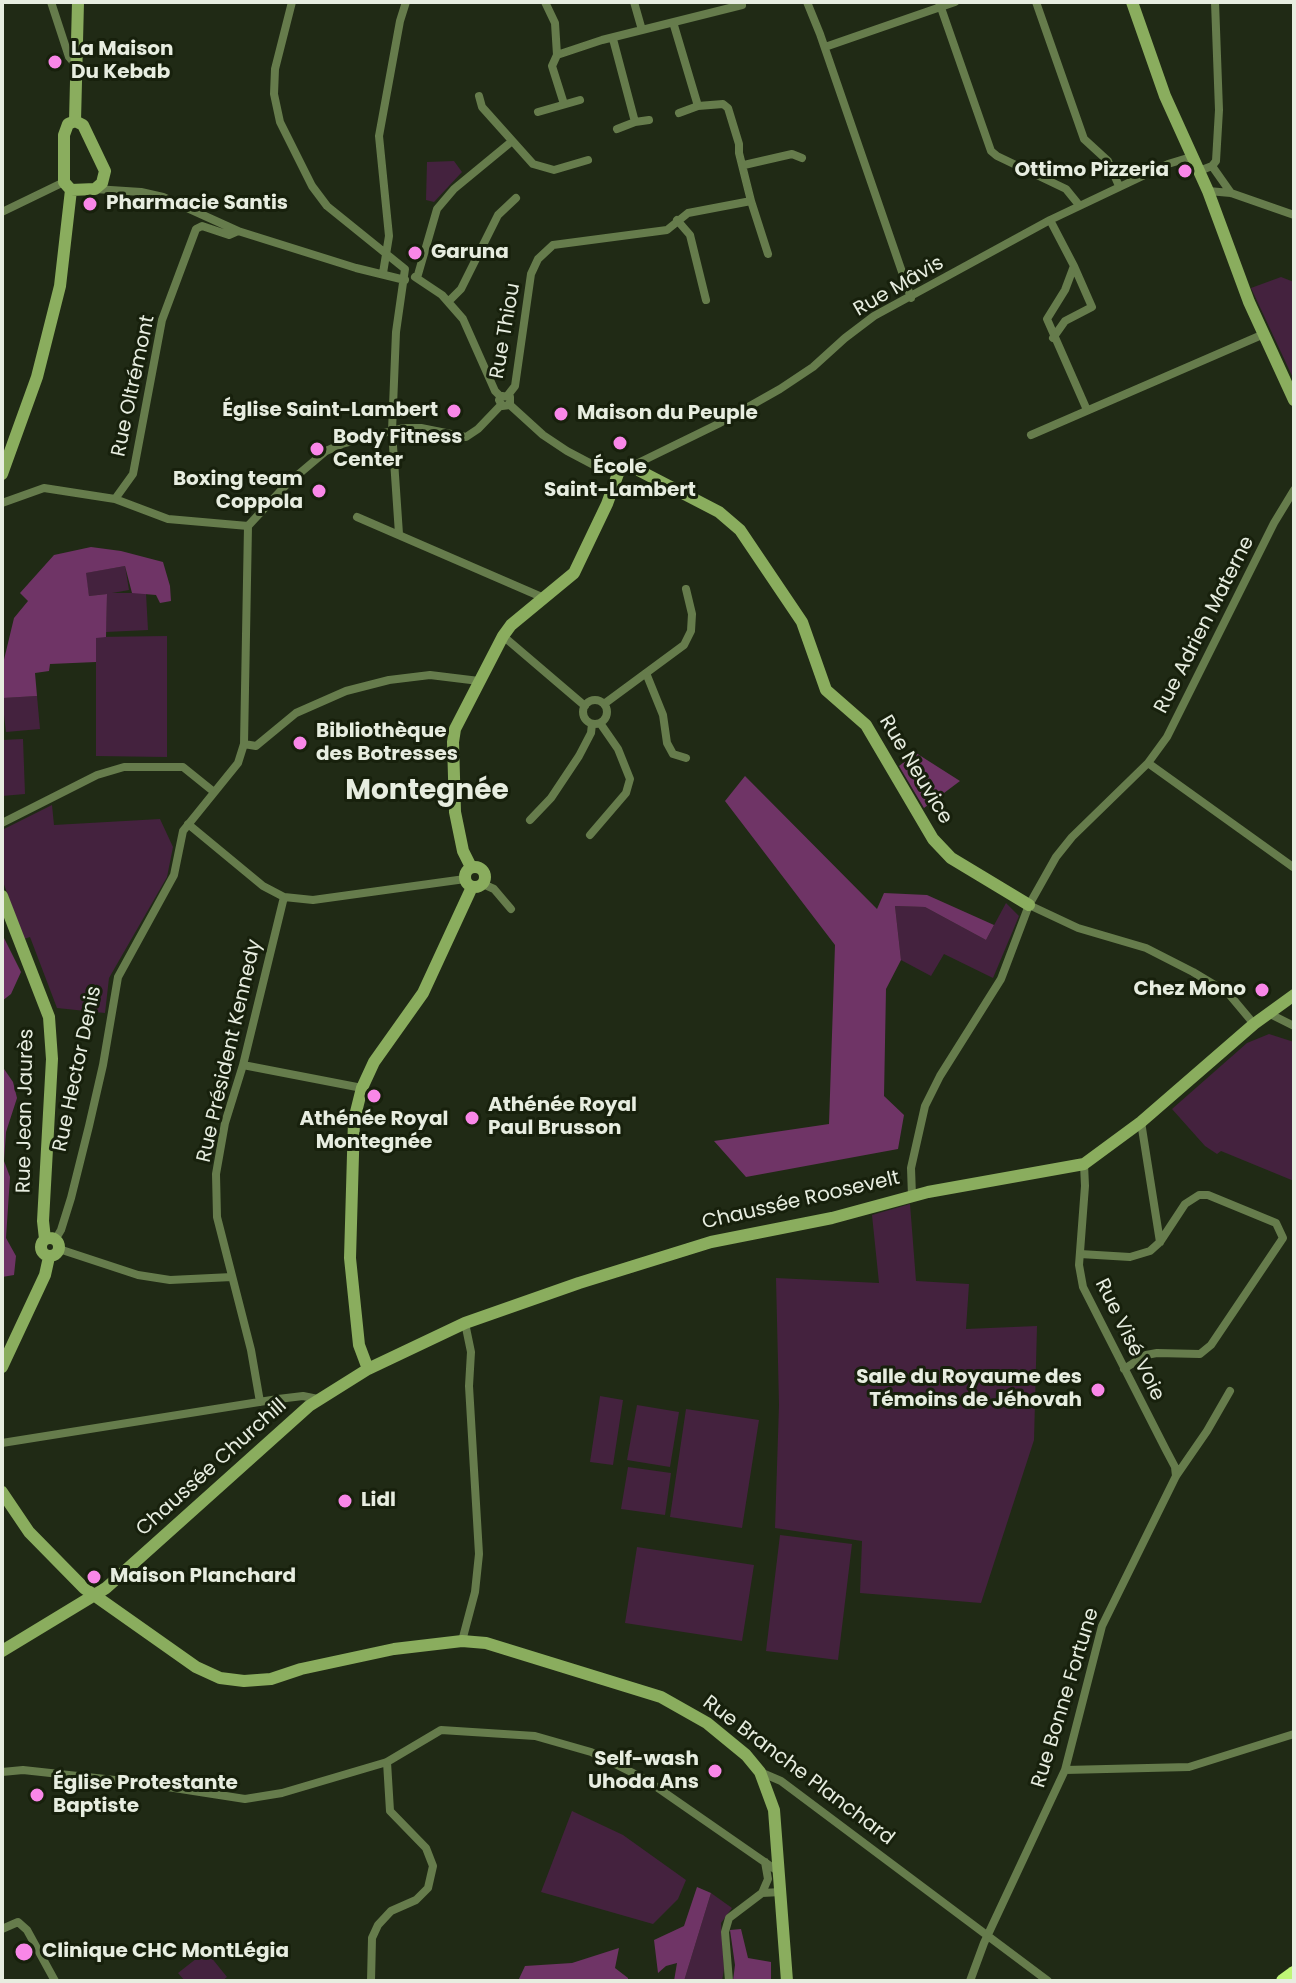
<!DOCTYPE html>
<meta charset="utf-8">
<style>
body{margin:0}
#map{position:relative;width:1296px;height:1983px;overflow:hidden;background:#202a15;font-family:Poppins,sans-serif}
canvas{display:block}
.frame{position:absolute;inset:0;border:4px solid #e7ede0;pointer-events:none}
</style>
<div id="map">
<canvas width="1296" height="1983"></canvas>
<div class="frame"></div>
</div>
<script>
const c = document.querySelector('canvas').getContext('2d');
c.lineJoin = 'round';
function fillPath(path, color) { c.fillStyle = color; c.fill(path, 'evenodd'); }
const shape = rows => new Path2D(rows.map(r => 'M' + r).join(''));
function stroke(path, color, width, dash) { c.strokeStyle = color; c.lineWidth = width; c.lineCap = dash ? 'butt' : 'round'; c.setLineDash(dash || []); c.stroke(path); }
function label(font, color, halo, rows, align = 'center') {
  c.font = font + ' Poppins,sans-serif'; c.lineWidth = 6; c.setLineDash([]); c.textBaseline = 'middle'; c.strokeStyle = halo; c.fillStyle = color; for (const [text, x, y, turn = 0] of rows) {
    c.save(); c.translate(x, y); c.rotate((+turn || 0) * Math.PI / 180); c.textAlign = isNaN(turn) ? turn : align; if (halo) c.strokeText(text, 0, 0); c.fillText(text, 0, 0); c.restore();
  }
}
fillPath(shape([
 [454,161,462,172,434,202,426,200,427,162],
 [1281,277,1294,282,1294,380,1251,288],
 [125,566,129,590,112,593,146,593,148,630,106,632,107,594,89,596,85,573],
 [167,636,167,757,96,756,96,637],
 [37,696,40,729,6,732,2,698],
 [23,739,25,794,2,796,2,740],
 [52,805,54,825,160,819,173,847,167,877,109,978,105,1013,57,1008,30,937,24,939,2,879,2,830],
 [1006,903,1019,916,993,978,944,954,931,976,901,960,895,906,925,907,986,940],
 [1269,1034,1294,1042,1294,1181,1221,1151,1217,1154,1205,1146,1172,1109,1247,1043],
 [910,1204,916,1281,969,1284,966,1329,1037,1326,1034,1440,981,1603,860,1593,862,1541,775,1528,779,1405,776,1278,879,1283,872,1215],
 [600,1396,623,1400,613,1465,590,1462],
 [637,1405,679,1412,670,1467,627,1460],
 [686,1409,759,1420,742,1528,670,1517],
 [628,1467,671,1473,665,1515,621,1509],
 [780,1535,852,1544,838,1660,766,1651],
 [637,1547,754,1565,742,1641,625,1623],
 [572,1811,623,1835,686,1880,678,1899,653,1924,541,1892],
 [711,1893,732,1908,721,1923,724,1969,722,1981,684,1981],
 [206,1951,227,1977,222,1981,185,1981,178,1973]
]), '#44223e');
fillPath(shape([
 [91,547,121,551,163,562,170,586,171,601,160,603,156,595,132,593,125,566,86,573,89,596,107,594,106,637,96,638,96,662,50,664,49,671,35,673,37,696,3,698,2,668,14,618,28,601,20,593,54,555],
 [916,753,960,781,924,808,899,766],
 [745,776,877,909,884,893,927,895,994,925,986,940,925,907,895,906,901,960,886,989,884,1096,904,1115,898,1149,746,1177,714,1141,829,1124,835,945,725,801],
 [2,934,21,972,11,994,2,1001],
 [2,1066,13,1082,17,1098,6,1132,4,1161,10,1177,6,1238,16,1256,14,1275,2,1277],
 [697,1887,711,1893,684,1981,674,1981,677,1963,666,1966,658,1973,654,1940,684,1926],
 [741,1929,748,1958,771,1962,771,1981,733,1981,735,1965,730,1930],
 [619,1948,615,1968,628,1978,628,1981,518,1981,525,1966,572,1963]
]), '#6f3466');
stroke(shape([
 [51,2,69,57,75,64],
 [292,2,275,69,274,94,280,122,312,186,327,206,405,269,396,332,392,431,399,534],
 [545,2,555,23,557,55,552,66,564,104],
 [634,2,642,30],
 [807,2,820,34,911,298],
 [939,2,991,151,997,156,1066,189,1079,205],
 [1036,2,1084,139,1108,161,1119,186],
 [673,22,698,106],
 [613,39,635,122],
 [825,47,955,2],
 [557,55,602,40,742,5],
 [479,96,482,107,533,164,554,170,588,160],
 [538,112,580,100],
 [679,113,698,106,723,104,728,108,739,144,739,153,751,201,768,254],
 [617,129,635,122,649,120],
 [744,165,792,154,802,158],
 [1212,166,1231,193],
 [1199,171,1212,166,1216,161,1219,110,1215,2],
 [95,189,141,192,163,197,238,231,356,268,405,280],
 [1208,191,1231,193,1294,215],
 [2,212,64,182],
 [677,220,690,235,706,300],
 [1050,220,1074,266,1065,290,1047,319,1087,410],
 [383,273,389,236,379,136,400,21,406,2],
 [415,277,442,295,463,319,495,391,501,397],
 [417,278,437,209,454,189,511,142],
 [449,301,461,289,498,215,516,198],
 [1053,338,1065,321,1092,307,1074,266],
 [508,395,515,386,531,274,538,259,553,245,667,230,688,213,751,201],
 [510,405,510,397,502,396,499,400,502,406,510,405,543,435,567,451,603,470,619,471],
 [1031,435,1264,334],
 [634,465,718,424,780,389,813,367,845,338,874,316,1050,220,1168,164,1191,157],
 [115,499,133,474,162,320,196,229,202,226,229,235,238,231],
 [2,503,44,488,115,499,168,519,248,526],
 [357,517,544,598],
 [248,526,287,484,326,451,342,444,403,428,421,428,466,437,478,429,501,405],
 [503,636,585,706],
 [646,673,663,715,667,743,673,754,686,758],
 '583 712a12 12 0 1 1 24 0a12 12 0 1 1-24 0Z',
 [604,704,684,645,691,631,692,614,686,589],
 [244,744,256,746,296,713,346,691,389,680,430,675,479,681],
 [1148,763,1293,867],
 [530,820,551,798,579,756,591,733,592,724],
 [2,823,97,775,124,767,183,767,214,792],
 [188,824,263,886,284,897,313,900,465,879],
 [590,835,626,793,630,779,618,749,600,723],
 [483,884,494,889,511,909],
 [1029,905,1078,928,1146,948,1193,972,1228,993,1254,1024],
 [1268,1013,1294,1026],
 [243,1065,362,1088],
 [1141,1122,1160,1242],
 [1084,1164,1085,1186,1079,1265,1083,1287,1166,1450,1175,1467,1176,1476],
 [912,1196,911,1168,925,1106,940,1076,1001,979,1029,905,1056,857,1072,837,1148,763,1167,737,1274,523,1294,490],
 [55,1240,61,1230,71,1198,89,1126,103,1065,118,977,174,875,183,831,238,763,244,744,248,526],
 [59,1249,138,1275,170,1280,232,1277],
 [1080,1254,1130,1257,1150,1251,1160,1242,1185,1204,1199,1195,1208,1195,1276,1223,1283,1238,1211,1345,1200,1354,1157,1353,1146,1355,1124,1369],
 [260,1402,251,1350,217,1217,216,1174,225,1123,243,1065,284,897],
 [2,1443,278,1399,303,1396,318,1399],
 [462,1641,475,1592,479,1554,469,1386,471,1352,465,1323],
 [1065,1770,1189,1767,1294,1734],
 [2,1772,23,1770,142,1783,245,1799,282,1793,387,1762,441,1730,535,1736,591,1752,645,1779,779,1872],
 [760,1772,781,1781,1048,1981],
 [762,1893,768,1879,765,1862],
 [2,1929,18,1922,27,1930,55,1981],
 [371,1981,372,1938,378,1925,391,1911,416,1900,428,1888,433,1866,426,1848,390,1811,387,1762],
 [729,1981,725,1932,729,1918,762,1893,781,1892],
 [970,1981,984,1943,1065,1770,1102,1626,1176,1476,1207,1431,1230,1391]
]), '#667c4c', 8);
stroke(shape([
 [1132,2,1165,96,1208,191,1249,302,1294,400],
 [75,121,68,124,64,135,64,182,71,190,95,189,102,183,105,171,83,125,75,121,78,2],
 [2,474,37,377,60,286,71,190],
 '465 877a10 10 0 1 1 20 0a10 10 0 1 1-20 0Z',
 [471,867,463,851,455,812,453,742,455,729,503,636,511,625,574,573,607,504,619,471,634,465,640,471,719,512,740,530,802,622,826,690,866,725,933,839,951,858,1029,905],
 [2,896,49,1017,52,1059,43,1221,45,1239],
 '41 1247a9 9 0 1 1 18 0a9 9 0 1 1-18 0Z',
 [2,1367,45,1275,49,1257],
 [368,1369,359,1345,350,1258,354,1120,362,1088,374,1062,423,993,472,887],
 [2,1492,29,1532,84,1588,196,1667,220,1678,244,1681,271,1679,301,1669,394,1649,462,1641,486,1643,661,1697,707,1723,746,1755,760,1772,774,1810,787,1981],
 [2,1651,106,1588,309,1406,368,1369,465,1323,579,1283,711,1242,832,1218,928,1192,1084,1164,1141,1122,1254,1024,1294,995]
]), '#8aad5e', 12);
stroke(shape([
 [1283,1981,1294,1973]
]), '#bff676', 14);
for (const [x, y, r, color] of [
 [55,62,8,"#f987e8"],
 [1185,171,8,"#f987e8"],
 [90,204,8,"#f987e8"],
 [415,253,8,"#f987e8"],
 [454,411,8,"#f987e8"],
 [561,414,8,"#f987e8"],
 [620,443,8,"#f987e8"],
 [317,449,8,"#f987e8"],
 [319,491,8,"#f987e8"],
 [300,743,8,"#f987e8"],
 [1262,990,8,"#f987e8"],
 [374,1096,8,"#f987e8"],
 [472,1118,8,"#f987e8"],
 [1098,1390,8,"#f987e8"],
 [345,1501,8,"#f987e8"],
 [94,1577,8,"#f987e8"],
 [715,1771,8,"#f987e8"],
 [37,1795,8,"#f987e8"],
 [24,1952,10,"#f987e8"]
]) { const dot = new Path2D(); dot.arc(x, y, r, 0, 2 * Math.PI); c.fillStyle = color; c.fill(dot); stroke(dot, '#17200c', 3); }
label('bold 20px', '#e7ede0', '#17200c', [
 ["La Maison",71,50],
 ["Du Kebab",71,73],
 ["Ottimo Pizzeria",1169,171,"right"],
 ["Pharmacie Santis",106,204],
 ["Garuna",431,253],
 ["Église Saint-Lambert",438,411,"right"],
 ["Maison du Peuple",577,414],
 ["Body Fitness",333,438],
 ["Center",333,461],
 ["École",620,468,"center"],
 ["Saint-Lambert",620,491,"center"],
 ["Boxing team",303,480,"right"],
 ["Coppola",303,503,"right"],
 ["Bibliothèque",316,732],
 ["des Botresses",316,755],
 ["Chez Mono",1246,990,"right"],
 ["Athénée Royal",488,1106],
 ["Paul Brusson",488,1129],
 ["Athénée Royal",374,1120,"center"],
 ["Montegnée",374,1143,"center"],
 ["Salle du Royaume des",1082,1378,"right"],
 ["Témoins de Jéhovah",1082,1401,"right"],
 ["Lidl",361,1501],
 ["Maison Planchard",110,1577],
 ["Self-wash",699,1760,"right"],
 ["Uhoda Ans",699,1783,"right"],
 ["Église Protestante",53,1784],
 ["Baptiste",53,1807],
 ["Clinique CHC MontLégia",42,1952]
], 'left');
label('20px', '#e7ede0', '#17200c', [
 ["Rue Mâvis",899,287,-30],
 ["Rue Thiou",506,331,-80],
 ["Rue Oltrémont",134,386,-78],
 ["Rue Adrien Materne",1205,625,-63],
 ["Rue Neuvice",915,770,59],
 ["Rue Président Kennedy",230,1051,-77],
 ["Rue Hector Denis",78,1069,-78],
 ["Rue Jean Jaurès",26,1111,-89],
 ["Chaussée Roosevelt",801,1201,-13],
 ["Rue Visé Voie",1129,1340,64],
 ["Chaussée Churchill",212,1468,-42],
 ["Rue Bonne Fortune",1066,1698,-73],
 ["Rue Branche Planchard",798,1771,37]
]);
label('bold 28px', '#e7ede0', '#17200c', [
 ["Montegnée",427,792]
]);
</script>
